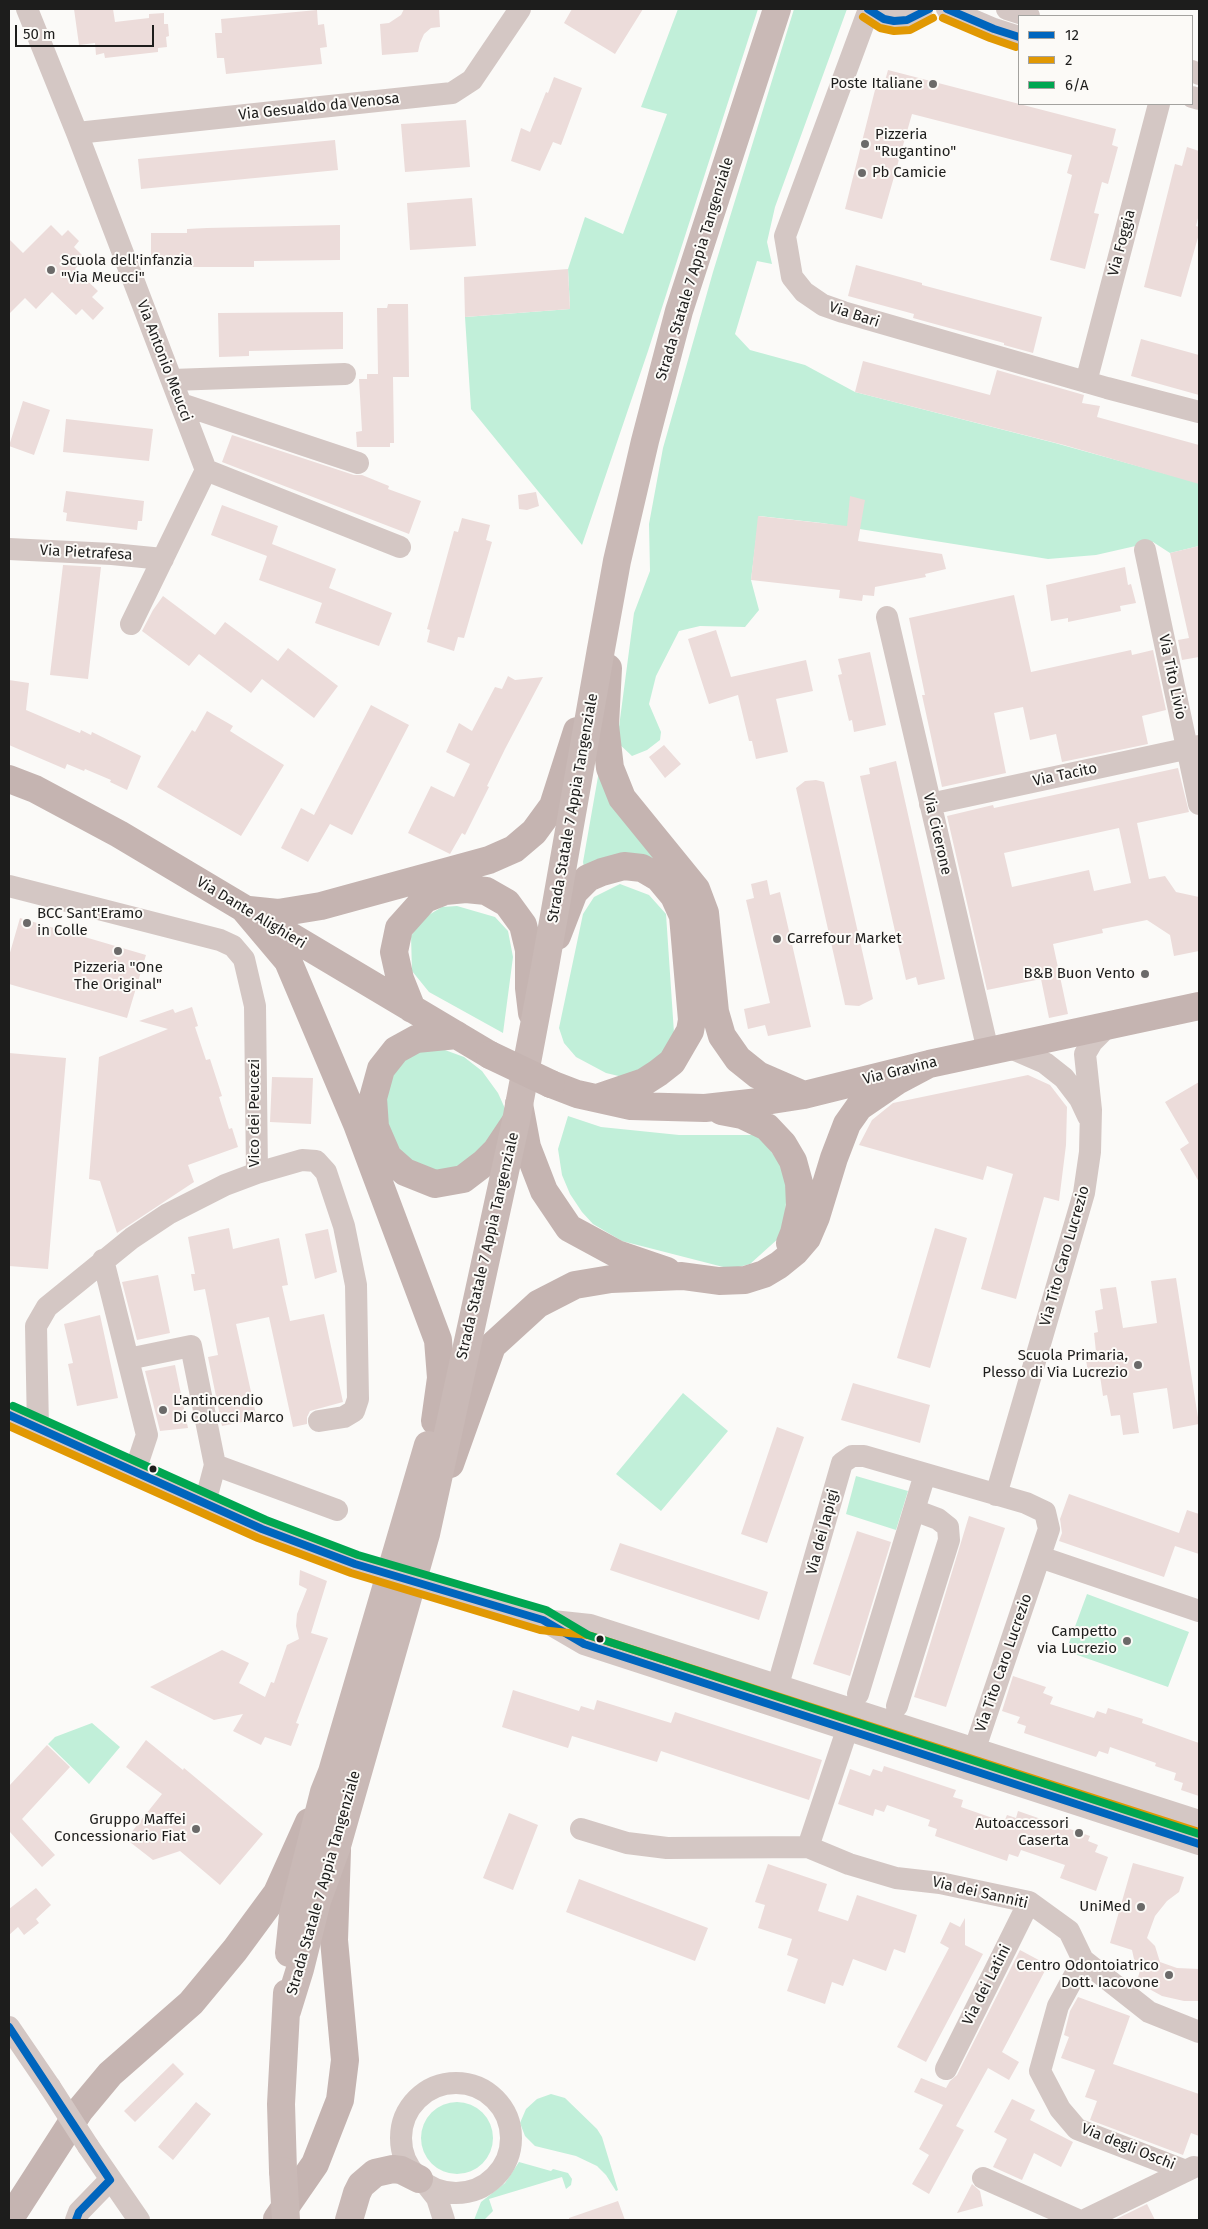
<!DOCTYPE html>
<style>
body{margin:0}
#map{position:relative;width:1208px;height:2229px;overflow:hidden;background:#fbfaf8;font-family:"Fira Sans",sans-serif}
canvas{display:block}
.frame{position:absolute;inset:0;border:10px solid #1d1d1c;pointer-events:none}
.legend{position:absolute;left:1018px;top:15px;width:175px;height:90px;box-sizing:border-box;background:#fcfaf7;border:1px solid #a3a29f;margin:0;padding:6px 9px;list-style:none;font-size:15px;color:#1d1d1c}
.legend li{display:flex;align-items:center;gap:10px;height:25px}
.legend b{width:25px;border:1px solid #a3a29f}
.scale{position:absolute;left:15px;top:25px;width:139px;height:22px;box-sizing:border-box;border:2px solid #1d1d1c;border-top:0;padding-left:6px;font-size:15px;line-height:18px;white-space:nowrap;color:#1d1d1c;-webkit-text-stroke:4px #fcfaf7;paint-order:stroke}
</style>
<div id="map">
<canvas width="1208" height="2229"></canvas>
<div class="frame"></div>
<ul class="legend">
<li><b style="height:6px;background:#0065bd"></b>12</li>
<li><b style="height:6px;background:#e19803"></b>2</li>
<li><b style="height:6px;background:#00a651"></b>6/A</li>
</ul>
<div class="scale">50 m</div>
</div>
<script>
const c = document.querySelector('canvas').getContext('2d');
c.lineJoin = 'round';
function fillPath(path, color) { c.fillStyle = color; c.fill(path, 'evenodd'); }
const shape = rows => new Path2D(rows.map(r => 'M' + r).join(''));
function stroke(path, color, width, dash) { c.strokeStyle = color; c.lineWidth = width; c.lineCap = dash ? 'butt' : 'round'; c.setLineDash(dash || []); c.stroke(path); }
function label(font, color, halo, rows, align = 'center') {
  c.font = font + ' "Fira Sans",sans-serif'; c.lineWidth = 4; c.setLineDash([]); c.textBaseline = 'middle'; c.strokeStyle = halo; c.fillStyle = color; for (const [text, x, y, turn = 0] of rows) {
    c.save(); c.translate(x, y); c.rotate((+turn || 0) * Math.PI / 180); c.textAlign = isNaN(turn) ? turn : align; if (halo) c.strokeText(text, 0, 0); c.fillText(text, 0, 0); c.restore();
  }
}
fillPath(shape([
 [678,9,758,9,648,351,582,545,471,409,465,317,570,309,568,269,585,217,623,234,667,114,641,107],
 [794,9,847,9,775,207,767,242,772,264,757,261,735,334,750,350,805,365,855,392,1055,443,1199,483,1199,546,1170,553,1153,542,1096,555,1048,559,822,523,759,516,751,580,759,610,745,627,700,626,679,631,656,676,649,704,661,732,660,740,647,750,632,756,617,742,634,613,650,571,649,524,663,448,713,272],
 [599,771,673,871,584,868,583,862],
 [620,884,649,895,666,914,674,1033,663,1057,627,1078,606,1073,576,1057,564,1043,559,1028,583,914,594,897],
 [457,906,495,917,508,931,513,957,503,1033,429,992,412,971,411,936,422,919,442,907],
 [434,1046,464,1057,482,1071,498,1093,507,1113,490,1146,457,1175,432,1174,406,1161,391,1143,382,1082,400,1057],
 [568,1116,601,1127,679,1135,760,1135,781,1166,787,1189,785,1216,780,1237,750,1264,731,1269,622,1241,593,1224,582,1212,570,1194,562,1175,558,1149],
 [683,1393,728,1431,661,1511,616,1474],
 [856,1476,908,1491,896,1530,846,1514],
 [1087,1594,1189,1632,1168,1687,1066,1651],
 [92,1723,120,1747,89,1784,48,1744,55,1737],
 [551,2094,565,2098,597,2129,602,2137,618,2190,616,2191,606,2175,597,2166,576,2156,535,2146,525,2136,520,2123,526,2109,537,2099],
 '421 2138a36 36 0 1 1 72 0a36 36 0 1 1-72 0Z',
 [519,2162,551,2171,553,2169,568,2173,572,2179,571,2185,566,2189,562,2177,489,2199,493,2211,484,2220,474,2220,481,2202,505,2183]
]), '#c1efd9');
fillPath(shape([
 [74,9,113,9,115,22,149,18,149,14,164,13,164,24,168,24,169,36,166,37,167,47,158,48,158,52,105,58,104,53,96,55,95,43,79,45],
 [404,9,439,9,440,27,431,28,424,34,420,43,418,52,382,55,380,24,389,23,401,15],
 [572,9,643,9,615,54,564,23],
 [317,10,318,25,324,24,327,47,320,48,322,64,226,74,224,58,217,58,215,33,222,33,221,19],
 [888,70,1116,129,1112,145,1118,147,1108,184,1102,182,1094,213,1099,214,1085,269,1050,260,1072,175,1067,173,1072,155,912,114,882,219,845,209,876,86,883,88],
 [554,77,582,88,561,145,553,142,540,171,511,161,521,128,530,132,546,92,548,93],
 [466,120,470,167,405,172,401,124],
 [335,140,338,170,141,189,138,159],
 [1187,147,1199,151,1199,214,1196,226,1199,227,1199,234,1181,297,1144,287,1175,164,1182,166],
 [472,198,476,246,410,250,407,203],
 [51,225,62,236,68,230,79,241,74,247,85,258,75,269,98,291,92,297,104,308,93,320,82,309,76,315,52,292,36,309,25,298,9,314,9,239,23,253],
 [340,225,340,260,254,261,254,267,151,267,151,233,187,233,187,229,207,228],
 [856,265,922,283,922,285,1042,317,1033,353,1004,345,1004,343,913,318,914,314,848,296],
 [568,269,570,309,465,317,464,277],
 [388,304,408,304,409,377,393,377,394,443,390,443,390,447,357,447,356,432,362,431,359,379,367,379,367,374,378,374,377,308,387,308],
 [343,312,343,349,249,351,249,356,219,357,218,313],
 [1141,339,1199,355,1199,395,1131,376],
 [863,361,990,395,997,370,1084,395,1082,403,1100,406,1097,417,1199,445,1199,484,1064,445,855,392],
 [23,401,50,410,34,455,9,446],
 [66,419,153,429,149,461,63,452],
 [232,435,354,475,362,475,389,486,388,489,421,501,409,534,222,462],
 [66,491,144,501,142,521,138,521,137,530,66,521,67,513,63,512],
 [536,492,539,506,527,510,519,509,518,495],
 [850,496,865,500,858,541,942,554,946,569,925,574,926,577,875,587,874,596,863,595,862,601,839,598,840,590,751,580,758,516,847,526],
 [222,505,278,526,272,544,336,569,329,588,392,613,379,646,315,623,322,603,259,580,267,556,211,535],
 [462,518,490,525,486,540,492,542,464,638,458,637,454,651,427,642,430,630,427,629,454,531,458,532],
 [1199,546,1199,657,1182,660,1178,640,1189,638,1170,553],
 [63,565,101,567,88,679,50,675],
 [1125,567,1128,585,1131,584,1136,603,1120,606,1121,611,1068,622,1068,618,1051,621,1046,585],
 [1014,595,1031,672,1131,650,1132,655,1153,650,1166,710,1142,716,1148,744,1062,762,1056,734,1030,740,1023,707,994,713,1006,773,942,787,922,695,925,695,909,618],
 [163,596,215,635,225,622,278,661,288,648,338,686,314,718,262,679,251,693,199,654,189,666,142,631,153,610],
 [716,630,731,677,806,660,813,691,776,699,788,752,756,759,752,741,749,741,738,695,709,704,688,639],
 [870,652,886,725,854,732,852,720,849,721,838,675,842,674,838,659],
 [508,676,515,680,543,677,505,749,487,786,489,787,465,835,462,833,450,854,408,833,431,786,454,797,470,764,446,752,459,723,472,731,495,687,502,689],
 [9,680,29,683,26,710,80,733,81,730,91,735,92,732,141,756,127,790,110,782,111,780,85,769,84,771,67,764,65,769,9,745],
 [371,705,409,725,352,835,330,824,308,862,281,848,301,808,314,815],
 [207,711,233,726,230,731,284,765,241,836,157,787,192,730,195,732],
 [664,745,681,764,665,778,649,757],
 [896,761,945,979,918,985,916,977,906,980,860,776,870,774,869,768],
 [1178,768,1189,812,1137,823,1149,879,1165,876,1176,892,1199,897,1199,951,1174,956,1170,935,1147,920,1102,929,1103,933,1053,944,1068,1014,1049,1018,1041,979,987,990,947,816,993,805,994,808],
 [1119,828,1131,883,1094,891,1089,870,1012,887,1004,853],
 [816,780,824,782,873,999,859,1006,845,1005,844,1000,796,788,805,781],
 [767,880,770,895,780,892,811,1027,768,1036,765,1025,748,1029,744,1009,770,1003,746,900,754,898,751,884],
 [20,918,146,955,127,1018,9,984,9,956],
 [192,1007,198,1026,195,1027,206,1060,210,1059,222,1096,219,1097,229,1129,232,1128,238,1147,188,1165,194,1182,117,1233,100,1181,89,1179,99,1057,168,1029,139,1021,173,1009,175,1013],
 [9,1053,66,1058,48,1269,9,1266],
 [1028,1075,1050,1085,1067,1107,1066,1145,1059,1201,1044,1197,1016,1299,981,1289,1013,1174,987,1166,983,1180,859,1145,872,1120,893,1103],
 [272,1077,313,1078,311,1124,270,1122],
 [1199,1082,1199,1182,1180,1149,1189,1143,1165,1102],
 [229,1228,233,1249,279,1238,288,1285,282,1286,290,1321,324,1314,343,1402,310,1411,307,1417,307,1424,293,1427,269,1317,236,1324,257,1419,222,1426,208,1357,218,1355,205,1289,194,1291,191,1274,195,1274,188,1237],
 [935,1228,967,1238,930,1368,897,1358],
 [328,1229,337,1272,315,1279,305,1234],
 [158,1275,170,1333,137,1340,122,1282],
 [1176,1278,1199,1424,1173,1429,1167,1388,1133,1393,1139,1433,1123,1435,1120,1415,1111,1416,1107,1395,1103,1396,1100,1376,1089,1378,1085,1354,1096,1352,1094,1333,1098,1332,1095,1311,1103,1309,1100,1289,1116,1287,1123,1328,1157,1323,1151,1281],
 [100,1315,118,1398,77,1406,68,1364,73,1363,64,1324],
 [175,1365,188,1428,160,1431,145,1371],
 [853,1383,930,1405,920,1443,841,1420],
 [777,1427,804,1437,767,1543,741,1534],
 [1069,1494,1179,1533,1187,1510,1199,1514,1199,1554,1175,1546,1164,1577,1059,1541,1062,1533,1060,1519],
 [969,1516,1005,1528,946,1707,914,1697],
 [857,1531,891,1542,850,1676,813,1664],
 [620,1543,768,1592,759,1620,610,1570],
 [300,1570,327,1581,311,1633,328,1638,296,1723,299,1724,291,1746,265,1737,261,1745,233,1731,243,1714,214,1720,150,1687,222,1650,249,1663,239,1683,265,1697,271,1682,274,1683,287,1645,299,1639,296,1626,297,1614,307,1589,299,1585],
 [1013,1676,1046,1687,1043,1693,1053,1697,1050,1704,1094,1718,1097,1711,1106,1714,1108,1708,1143,1719,1142,1723,1199,1743,1199,1796,1181,1790,1183,1783,1174,1780,1176,1773,1155,1766,1156,1763,1110,1747,1108,1754,1099,1751,1096,1757,1024,1733,1026,1726,1017,1723,1020,1717,1002,1711],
 [513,1690,579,1711,581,1706,594,1710,597,1700,671,1723,675,1712,822,1760,809,1800,661,1751,657,1762,572,1736,568,1748,502,1727],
 [146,1740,183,1770,184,1768,263,1834,220,1885,180,1851,153,1860,126,1839,162,1794,126,1767],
 [47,1745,70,1767,22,1819,55,1855,42,1867,10,1832,9,1834,9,1786],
 [884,1766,956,1790,953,1797,963,1800,961,1807,1004,1822,1007,1815,1016,1818,1018,1811,1090,1836,1088,1841,1098,1845,1095,1852,1108,1857,1096,1891,1060,1878,1065,1865,1021,1850,1018,1857,1009,1854,1007,1861,935,1836,937,1829,928,1826,930,1820,887,1805,884,1812,875,1809,873,1816,838,1804,850,1769,870,1776,873,1769,882,1772],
 [509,1813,538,1825,513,1890,483,1878],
 [1133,1863,1184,1877,1179,1892,1167,1901,1155,1916,1147,1938,1155,1946,1160,1962,1177,1968,1199,1969,1199,2001,1184,2001,1162,1996,1142,1985,1137,1981,1141,1967,1134,1959,1132,1950,1110,1943],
 [768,1864,827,1884,818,1911,848,1921,857,1895,917,1915,905,1953,894,1949,886,1971,853,1959,843,1986,832,1982,825,2004,787,1991,798,1959,787,1955,792,1939,758,1928,765,1905,755,1902],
 [579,1879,708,1928,695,1961,566,1912],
 [36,1888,51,1905,36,1919,39,1923,24,1935,18,1927,9,1935,9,1909],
 [965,1918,965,1945,983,1954,926,2062,897,2047,949,1948,940,1943,950,1922,960,1927],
 [1020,1950,1048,1965,1002,2052,1019,2062,1009,2080,988,2068,956,2126,964,2130,929,2194,912,2184,929,2155,919,2149,943,2105,914,2092,921,2078,946,2088,950,2081,957,2075],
 [1078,1997,1130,2016,1113,2064,1199,2094,1199,2136,1191,2133,1183,2155,1090,2120,1097,2101,1085,2097,1095,2070,1061,2058,1069,2037,1064,2035,1070,2011],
 [173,2063,184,2074,135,2122,124,2111],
 [1012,2099,1035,2110,1030,2120,1073,2142,1061,2167,1034,2153,1022,2180,993,2167,1007,2139,994,2132],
 [196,2102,211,2114,173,2160,158,2147],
 [972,2184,980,2191,983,2206,957,2213],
 [618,2201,625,2220,569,2220,569,2218],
 [1147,2204,1155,2220,1114,2220]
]), '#ecdcda');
stroke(shape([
 [27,9,77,133,206,470,131,624],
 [868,9,884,19,894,21,907,20,922,9],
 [869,9,785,236,792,277,804,292,823,305,843,312,1107,388,1199,412],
 [947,9,994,29,1019,37],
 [1007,9,1029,16],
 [1192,71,1199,74],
 [1192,97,1199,99],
 [77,133,452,93,472,80,520,9],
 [172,380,345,374],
 [1086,382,1159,104],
 [181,404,358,463],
 [206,470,400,547],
 [9,549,112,554,163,559],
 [1145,550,1199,804],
 [887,617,988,1051],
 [930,804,1199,746],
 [9,886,220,940,233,946,244,959,255,1006,257,1173,225,1185,168,1214,132,1238,47,1307,36,1326,38,1429],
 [1008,1047,1045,1063,1064,1078,1080,1099,1088,1116],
 [257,1173,302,1160,316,1161,326,1172,344,1226,356,1285,358,1399,354,1411,344,1417,319,1421],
 [103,1260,147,1435,135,1471],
 [128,1359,191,1346,215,1465,205,1503],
 [9,1415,262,1529,355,1564],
 [215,1465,337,1510],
 [996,1495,1084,1193,1090,1152,1091,1110,1085,1054,1092,1042,1109,1025],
 [1040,1557,1199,1611],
 [452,1593,543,1620,590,1625,1199,1821],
 [548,1623,584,1644,1199,1844],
 [778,1685,842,1463,852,1456,864,1456,1026,1503,1045,1512,1049,1529,968,1769],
 [858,1694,925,1474],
 [897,1706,949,1540,948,1527,938,1519,914,1510],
 [581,1829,627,1843,667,1848,808,1847,849,1864,896,1878,940,1883,1029,1902,1069,1931,1083,1960,1149,2012,1199,2032],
 [808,1847,847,1730],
 [1083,1960,1058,2006,1040,2071,1060,2109,1077,2129,1186,2171],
 [9,2027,50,2087],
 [946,2069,1029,1902],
 '401 2138a55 55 0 1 1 110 0a55 55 0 1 1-110 0Z',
 [88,2146,139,2220],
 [983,2178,1078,2220],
 [426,2184,437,2198,444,2220],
 [76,2220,79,2212,110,2180],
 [1085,2220,1194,2167]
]), '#d4c7c4', 22);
stroke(shape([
 [608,668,605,725,610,768,622,798,696,889,705,913,715,1012,722,1036,738,1059,758,1075,804,1095],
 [9,779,35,789,119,834,490,1055],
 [245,910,288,961,357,1124,438,1340,441,1378,435,1421],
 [249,910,278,913,321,906,489,860,514,849,534,832,553,806,577,731],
 [557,936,574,892,588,878,602,872,624,866,642,868,659,878,674,896,683,916,692,1020,690,1031,672,1062,658,1073,644,1082,597,1098],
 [412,1009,400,979,394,952,399,928,425,899,445,891,466,889,486,891,507,903,523,925,529,950,529,988,532,1013],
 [457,1035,416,1039,396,1050,381,1069,373,1098,375,1127,388,1157,405,1172,435,1184,463,1179,484,1163,496,1151,516,1121],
 [551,1084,577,1094,631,1106,705,1108,759,1102,804,1095,929,1064,1199,1006],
 [519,1104,527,1147,544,1191,569,1228,617,1254,667,1271],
 [721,1111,742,1115,767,1127,783,1144,793,1161,799,1183,800,1206,794,1233,790,1243],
 [450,1464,492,1346,538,1304,575,1285,611,1279,682,1276,719,1281,745,1280,764,1274,779,1265,795,1252,807,1238,816,1217,834,1158,847,1124,859,1107,897,1081,929,1064],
 [277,2219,315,2164,340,2100,345,2060,334,1940,337,1850],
 [9,2220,80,2110,110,2074,191,2003,235,1950,277,1893,309,1822]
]), '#c5b4b1', 28);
stroke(shape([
 [289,1953,293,1915,324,1792,332,1772,428,1445],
 [287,2011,300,1969,317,1901,337,1846,426,1534,516,1121,545,967,601,649,617,561,645,441,679,311,777,9],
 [283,2171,281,2104,287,1993],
 [349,2220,357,2193,361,2185,375,2173,393,2169,401,2170,419,2179]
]), '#c9b9b6', 28);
stroke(shape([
 [355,1564,452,1593],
 [50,2087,88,2146]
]), '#d4c7c4', 22);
stroke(shape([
 [490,1055,551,1084]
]), '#c5b4b1', 28);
stroke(shape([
 [283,2171,286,2220]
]), '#c9b9b6', 28);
stroke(shape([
 [868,9,884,19,894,21,907,20,929,9],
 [947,9,994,29,1019,37],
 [9,1415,262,1529,355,1564,543,1620,584,1644,1199,1844],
 [9,2027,110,2180],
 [76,2220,79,2212,110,2180]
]), '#0065bd', 8);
stroke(shape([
 [863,17,880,28,894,31,910,30,933,18],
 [943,18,990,38,1016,47],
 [9,1426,258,1538,351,1573,540,1630,588,1635,1196,1831]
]), '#e19803', 8);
stroke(shape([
 [13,1406,266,1520,358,1555,546,1610,588,1635,1199,1834]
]), '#00a651', 8);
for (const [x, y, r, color] of [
 [933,84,5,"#6b6a69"],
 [865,144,5,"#6b6a69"],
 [862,173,5,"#6b6a69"],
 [51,270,5,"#6b6a69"],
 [27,923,5,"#6b6a69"],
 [777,939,5,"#6b6a69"],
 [118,951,5,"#6b6a69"],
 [1145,974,5,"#6b6a69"],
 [1138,1365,5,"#6b6a69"],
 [163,1410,5,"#6b6a69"],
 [153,1469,4.5,"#1d1d1c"],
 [600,1639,4.5,"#1d1d1c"],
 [1127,1641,5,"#6b6a69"],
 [196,1829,5,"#6b6a69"],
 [1079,1833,5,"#6b6a69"],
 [1141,1907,5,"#6b6a69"],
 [1169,1975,5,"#6b6a69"]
]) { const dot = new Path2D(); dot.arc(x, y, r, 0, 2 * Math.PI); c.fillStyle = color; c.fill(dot); stroke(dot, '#fcfaf7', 2); }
label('15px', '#1d1d1c', '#fcfaf7', [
 ["Poste Italiane",923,84],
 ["Pizzeria",875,135,"left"],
 ["\"Rugantino\"",875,152,"left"],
 ["Pb Camicie",872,173,"left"],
 ["Scuola dell'infanzia",61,261,"left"],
 ["\"Via Meucci\"",61,278,"left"],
 ["BCC Sant'Eramo",37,914,"left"],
 ["in Colle",37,931,"left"],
 ["Carrefour Market",787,939,"left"],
 ["Pizzeria \"One",118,968,"center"],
 ["The Original\"",118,985,"center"],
 ["B&B Buon Vento",1135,974],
 ["Scuola Primaria,",1128,1356],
 ["Plesso di Via Lucrezio",1128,1373],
 ["L'antincendio",173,1401,"left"],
 ["Di Colucci Marco",173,1418,"left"],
 ["Campetto",1117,1632],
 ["via Lucrezio",1117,1649],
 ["Gruppo Maffei",186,1820],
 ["Concessionario Fiat",186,1837],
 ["Autoaccessori",1069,1824],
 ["Caserta",1069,1841],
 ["UniMed",1131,1907],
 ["Centro Odontoiatrico",1159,1966],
 ["Dott. Iacovone",1159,1983]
], 'right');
label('15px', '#1d1d1c', '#fcfaf7', [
 ["Via Gesualdo da Venosa",319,107,-6],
 ["Via Foggia",1122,243,-75],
 ["Strada Statale 7 Appia Tangenziale",695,269,-73],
 ["Via Bari",854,315,18],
 ["Via Antonio Meucci",164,361,69],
 ["Via Pietrafesa",86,553,3],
 ["Via Tito Livio",1172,677,78],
 ["Via Tacito",1065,775,-12],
 ["Strada Statale 7 Appia Tangenziale",573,808,-80],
 ["Via Cicerone",937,834,77],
 ["Via Dante Alighieri",251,913,31],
 ["Via Gravina",900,1071,-14],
 ["Vico dei Peucezi",255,1113,-90],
 ["Strada Statale 7 Appia Tangenziale",488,1246,-77],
 ["Via Tito Caro Lucrezio",1065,1256,-74],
 ["Via dei Japigi",823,1532,-75],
 ["Via Tito Caro Lucrezio",1004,1663,-71],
 ["Strada Statale 7 Appia Tangenziale",324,1883,-74],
 ["Via dei Sanniti",980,1893,13],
 ["Via dei Latini",987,1985,-63],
 ["Via degli Oschi",1128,2147,22]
]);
</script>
